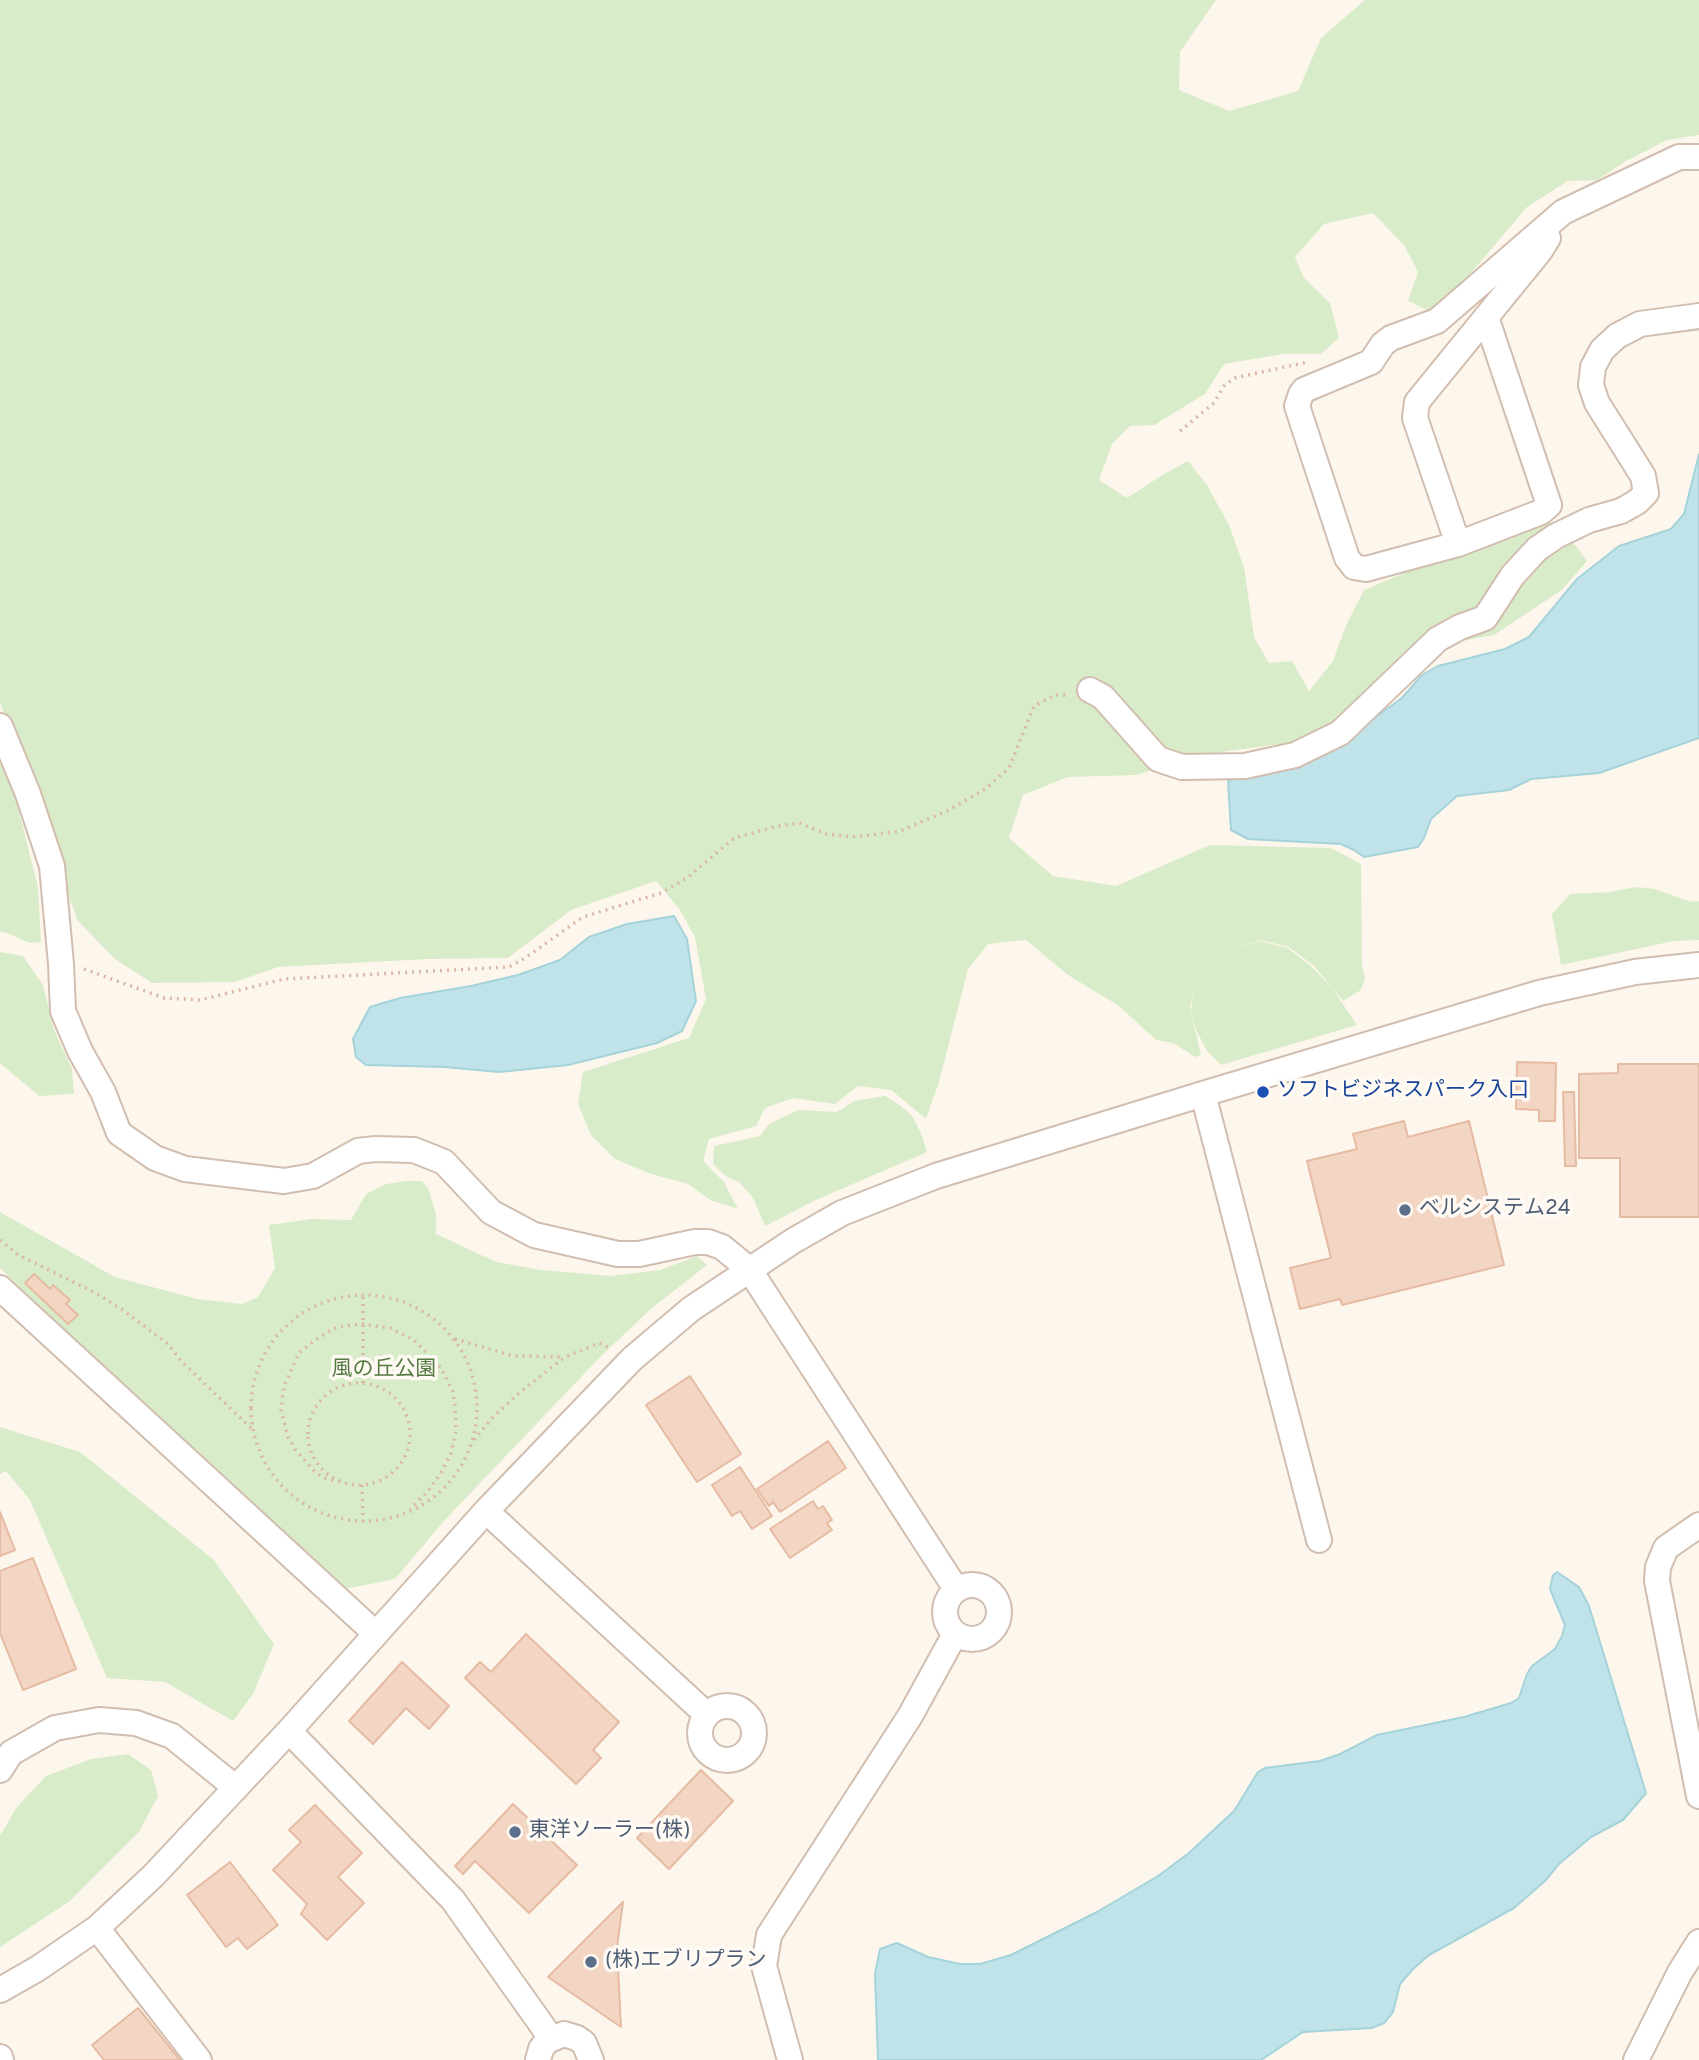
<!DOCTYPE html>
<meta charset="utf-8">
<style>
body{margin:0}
canvas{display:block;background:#fdf6ec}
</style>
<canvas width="1699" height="2060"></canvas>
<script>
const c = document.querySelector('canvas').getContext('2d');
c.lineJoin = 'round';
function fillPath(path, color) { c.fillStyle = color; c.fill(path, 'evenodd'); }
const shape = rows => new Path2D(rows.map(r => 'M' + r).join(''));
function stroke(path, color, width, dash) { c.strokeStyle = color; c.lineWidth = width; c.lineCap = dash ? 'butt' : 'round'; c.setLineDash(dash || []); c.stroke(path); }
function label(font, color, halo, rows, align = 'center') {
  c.font = font + ' Overpass,"Noto Sans JP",sans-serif'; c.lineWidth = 7; c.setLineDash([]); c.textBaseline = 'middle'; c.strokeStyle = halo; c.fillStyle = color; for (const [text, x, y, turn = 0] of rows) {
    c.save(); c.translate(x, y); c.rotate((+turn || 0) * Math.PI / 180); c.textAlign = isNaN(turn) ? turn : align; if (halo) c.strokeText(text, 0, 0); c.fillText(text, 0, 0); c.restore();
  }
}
fillPath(shape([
 [0,0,1216,0,1180,52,1179,90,1229,111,1298,91,1321,38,1365,0,1699,0,1699,135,1667,140,1626,161,1597,180,1568,181,1527,207,1448,300,1427,310,1408,301,1418,272,1404,245,1373,213,1324,224,1295,257,1304,278,1330,303,1339,338,1321,354,1283,354,1224,364,1205,394,1154,425,1130,426,1112,444,1099,480,1127,498,1159,477,1188,461,1207,485,1229,525,1244,567,1254,637,1269,663,1292,661,1309,691,1333,661,1347,623,1364,590,1454,552,1557,521,1587,561,1562,590,1494,635,1414,650,1355,708,1302,741,1199,755,1136,775,1068,777,1023,795,1009,838,1053,876,1116,886,1210,845,1331,848,1361,864,1362,965,1365,978,1361,990,1343,1001,1314,966,1289,947,1260,940,1232,950,1260,941,1288,948,1313,968,1332,988,1357,1025,1221,1065,1207,1051,1196,1030,1191,1010,1194,992,1190,1008,1201,1055,1195,1057,1173,1043,1156,1040,1119,1006,1068,975,1026,940,988,944,968,969,939,1082,926,1119,891,1090,858,1086,835,1104,793,1098,765,1108,756,1126,709,1139,703,1161,724,1182,738,1209,710,1200,688,1184,648,1173,615,1159,591,1135,578,1104,583,1072,689,1038,706,999,695,937,680,910,656,881,571,910,508,958,427,959,278,967,235,982,152,983,115,959,78,921,63,881,36,791,0,703],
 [0,759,16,800,38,887,41,942,30,943,4,932,0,932],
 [1637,887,1655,889,1691,902,1699,901,1699,940,1674,941,1561,965,1552,914,1570,894,1610,892],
 [0,952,23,956,43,985,54,1030,72,1069,74,1094,39,1096,0,1063],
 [885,1096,901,1106,913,1117,922,1136,927,1152,816,1200,765,1226,753,1198,740,1183,724,1175,713,1164,714,1146,760,1136,769,1124,798,1110,837,1112,854,1101],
 [407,1181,422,1181,428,1188,436,1214,436,1234,496,1262,541,1270,611,1276,660,1270,697,1256,707,1265,652,1308,603,1354,443,1522,395,1579,345,1589,66,1333,0,1268,0,1212,115,1277,197,1299,242,1304,258,1297,275,1268,269,1225,311,1219,351,1220,366,1194,386,1184],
 [0,1427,80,1452,214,1560,274,1644,253,1694,233,1721,165,1682,107,1678,30,1500,6,1471,0,1474],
 [128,1754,151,1770,158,1796,139,1832,70,1901,0,1947,0,1836,16,1808,46,1776,91,1759]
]), '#d8ecc9');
const water = shape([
 [1699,454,1699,738,1599,773,1531,779,1509,790,1457,796,1431,819,1424,838,1418,847,1364,857,1354,850,1341,844,1248,839,1231,830,1228,781,1352,734,1402,698,1422,675,1438,666,1505,649,1529,637,1577,579,1619,546,1671,529,1684,514,1699,454],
 [674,916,687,939,696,1001,682,1031,657,1043,568,1065,499,1072,444,1067,366,1065,356,1057,353,1039,370,1007,400,998,471,986,518,975,560,960,589,937,627,924,674,916],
 [1557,1572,1579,1587,1589,1606,1646,1793,1623,1820,1591,1837,1559,1864,1545,1881,1514,1908,1429,1955,1413,1969,1400,1984,1393,2012,1384,2023,1372,2028,1303,2032,1261,2060,878,2060,875,1974,880,1949,897,1943,928,1957,960,1964,980,1964,1011,1955,1097,1912,1158,1876,1189,1853,1234,1811,1258,1772,1265,1768,1320,1761,1340,1754,1377,1735,1464,1717,1511,1703,1519,1698,1527,1674,1532,1666,1555,1649,1562,1636,1565,1625,1550,1589,1553,1575,1557,1572]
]);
fillPath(water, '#bfe3e8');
stroke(water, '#a5d3da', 2);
const building = shape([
 [1517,1062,1556,1063,1555,1121,1539,1121,1539,1110,1516,1109,1517,1062],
 [1618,1064,1699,1064,1699,1217,1620,1217,1620,1158,1579,1158,1579,1074,1618,1073,1618,1064],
 [1563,1092,1574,1092,1576,1166,1565,1166,1563,1092],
 [1404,1121,1408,1137,1469,1121,1504,1265,1342,1305,1340,1299,1300,1309,1290,1268,1331,1258,1307,1161,1357,1149,1353,1134,1404,1121],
 [34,1274,50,1289,53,1285,70,1300,66,1304,78,1315,68,1324,25,1283,34,1274],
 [690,1376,741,1454,697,1482,646,1405,690,1376],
 [828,1441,846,1468,780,1512,773,1502,769,1506,757,1489,828,1441],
 [740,1467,772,1516,752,1529,740,1511,732,1516,712,1485,740,1467],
 [813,1501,818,1509,823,1506,832,1520,827,1523,832,1530,790,1558,770,1529,813,1501],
 [0,1512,15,1550,0,1556,0,1512],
 [33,1558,76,1669,23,1690,0,1633,0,1571,33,1558],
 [526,1634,619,1722,593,1750,601,1758,576,1784,465,1678,480,1662,491,1672,526,1634],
 [402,1662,449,1706,429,1729,406,1708,373,1744,349,1721,402,1662],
 [701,1770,733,1801,669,1869,637,1838,701,1770],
 [513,1804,577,1865,529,1913,475,1861,463,1874,455,1866,513,1804],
 [315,1805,362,1853,338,1877,364,1903,327,1940,301,1914,307,1904,273,1870,301,1842,289,1830,315,1805],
 [230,1862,278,1925,247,1949,238,1938,226,1947,187,1895,230,1862],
 [623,1902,617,1947,621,2027,548,1977,623,1902],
 [138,2008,180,2060,104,2060,92,2045,138,2008]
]);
fillPath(building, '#f3d5c3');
stroke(building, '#e6bba3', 2);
const minor = shape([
 [1486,317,1549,505,1541,512,1458,544,1366,569,1354,567,1347,558,1297,406,1301,394,1304,390,1371,362,1383,344,1391,338,1437,321,1563,212,1679,157,1699,157],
 [1458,544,1415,418,1417,402,1540,251,1548,238],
 [1090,690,1103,697,1158,759,1182,767,1245,766,1295,755,1340,733,1438,639,1460,627,1485,618,1513,575,1537,549,1556,536,1589,520,1621,511,1637,502,1646,493,1643,476,1597,403,1591,385,1593,367,1602,350,1617,336,1640,324,1699,316],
 [0,726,28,794,52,866,61,964,63,1011,80,1051,103,1092,119,1133,155,1158,185,1169,284,1181,313,1176,358,1151,375,1149,414,1150,444,1162,491,1212,534,1235,618,1254,639,1254,695,1242,708,1242,722,1247,749,1269,956,1589],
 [1203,1094,1319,1540],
 [0,1288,375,1633],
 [486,1511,706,1714],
 [1699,1525,1666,1548,1658,1567,1657,1581,1699,1796],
 '945 1612a27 27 0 1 1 54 0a27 27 0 1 1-54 0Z',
 '700 1733a27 27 0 1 1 54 0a27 27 0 1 1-54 0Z',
 [289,1731,453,1900,551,2038],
 [0,1770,11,1753,55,1728,99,1720,136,1723,172,1736,236,1788],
 [97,1928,199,2060],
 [0,1990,37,1969,97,1928,153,1876,289,1731,486,1511,632,1359,691,1309,793,1241,842,1213,936,1176,1203,1094,1539,993,1635,972,1699,965],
 [0,2057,1,2060],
 [538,2060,541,2049,547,2041,564,2034,577,2038,584,2043,591,2060],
 [790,2060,764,1966,769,1935,910,1716,955,1634],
 [1636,2060,1680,1972,1699,1942]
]);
stroke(minor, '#d1beb0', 28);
stroke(shape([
 [1180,431,1214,403,1224,386,1234,378,1308,362],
 [84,969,164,998,200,1000,284,979,509,967,525,958,583,917,661,893,687,878,734,838,778,826,799,823,826,834,857,837,900,831,947,811,985,789,1009,768,1034,706,1055,695,1069,695],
 [0,1240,18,1255,96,1293,123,1310,168,1344,181,1361,253,1430],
 '251 1408a113 113 0 1 1 226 0a113 113 0 1 1-226 0Z',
 [455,1339,513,1356,564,1357],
 [363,1383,363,1294],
 '308 1434a51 51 0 1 1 102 0a51 51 0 1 1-102 0Z',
 [474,1440,494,1416,520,1392,565,1357,599,1343,610,1348],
 [340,1482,325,1478,315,1472,295,1449,288,1437,281,1410,284,1386,299,1353,315,1340,333,1329,343,1326,363,1324,390,1328,414,1340,441,1368,453,1392,455,1405,456,1430,451,1453,441,1473,428,1491,410,1509],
 [362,1485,363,1521]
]), '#d9b8a5', 3.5, [2, 5]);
stroke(minor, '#fff', 24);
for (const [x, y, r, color] of [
 [1263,1092,7,"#1a4fb4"],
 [1405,1210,7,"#5c6f8a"],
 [515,1832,7,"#5c6f8a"],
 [591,1962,7,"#5c6f8a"]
]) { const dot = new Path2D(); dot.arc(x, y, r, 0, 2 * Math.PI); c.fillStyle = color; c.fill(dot); stroke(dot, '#fffaf3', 2.5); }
label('21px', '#164399', '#fffaf3', [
 ["ソフトビジネスパーク入口",1277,1092]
], 'left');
label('21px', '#4e5e75', '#fffaf3', [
 ["ベルシステム24",1419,1210],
 ["東洋ソーラー(株)",529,1832],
 ["(株)エブリプラン",605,1962]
], 'left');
label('21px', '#537a41', '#fffaf3', [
 ["風の丘公園",384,1371]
]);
</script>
